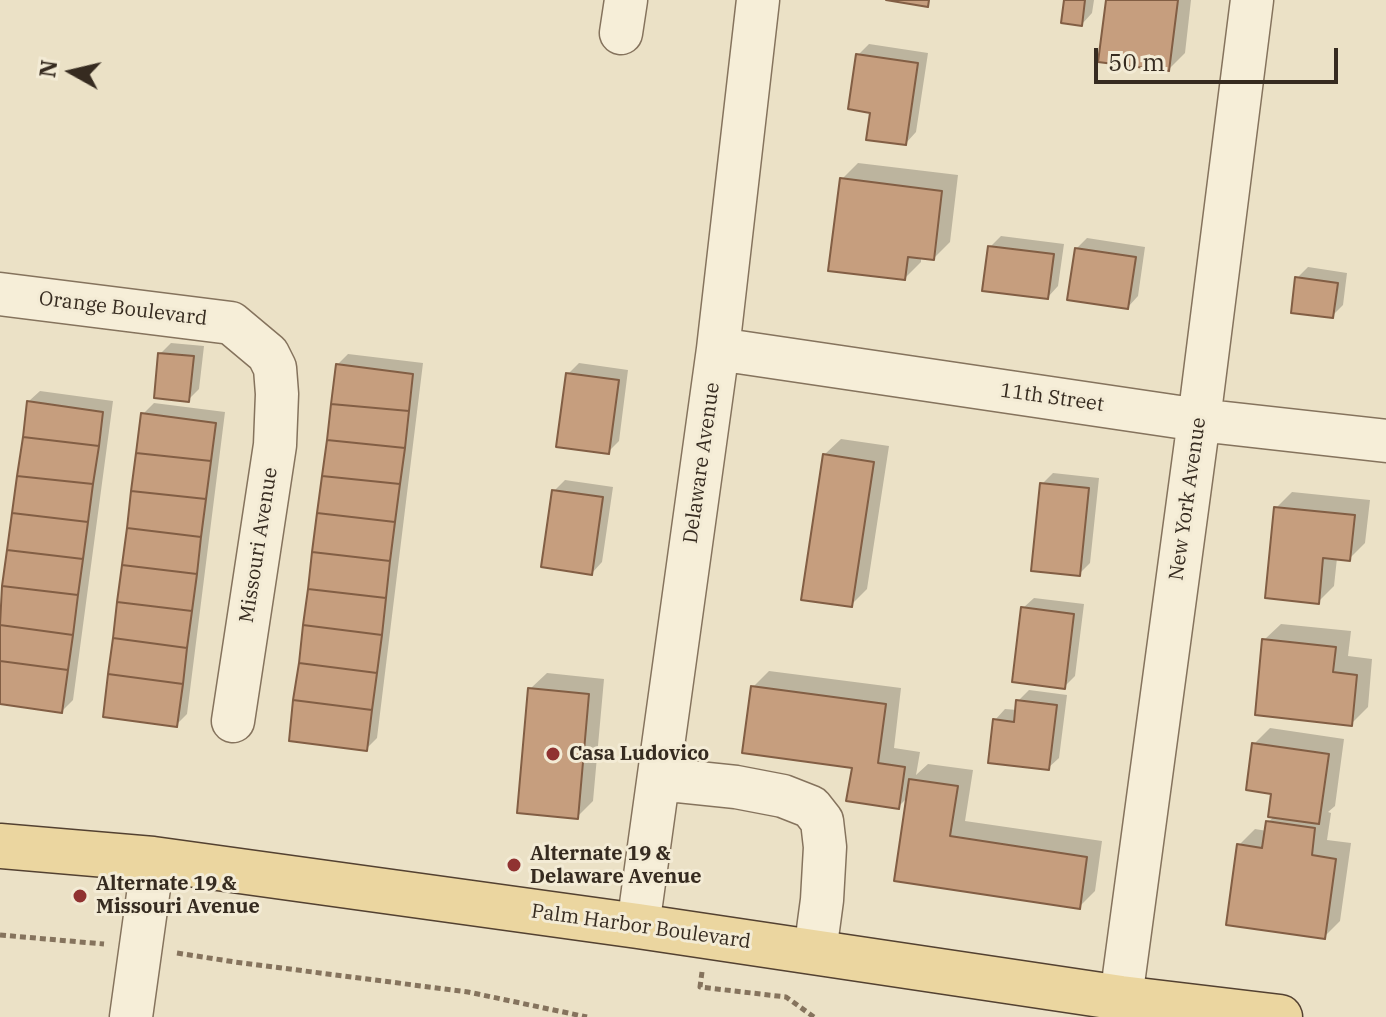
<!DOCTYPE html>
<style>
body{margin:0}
#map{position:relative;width:1386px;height:1017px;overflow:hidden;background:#ebe1c6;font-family:"IBM Plex Serif",serif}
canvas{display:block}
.north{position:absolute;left:32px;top:32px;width:80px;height:80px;-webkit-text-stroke:6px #f3ebd5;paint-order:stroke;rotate:278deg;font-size:22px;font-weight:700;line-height:32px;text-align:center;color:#362b20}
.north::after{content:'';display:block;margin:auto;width:28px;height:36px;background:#362b20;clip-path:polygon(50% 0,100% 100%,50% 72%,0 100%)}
.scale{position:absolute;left:1094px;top:48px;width:244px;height:36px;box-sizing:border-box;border:4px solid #362b20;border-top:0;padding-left:10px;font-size:24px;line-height:28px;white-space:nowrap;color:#362b20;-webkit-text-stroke:6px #f3ebd5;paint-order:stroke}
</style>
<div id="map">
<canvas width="1386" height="1017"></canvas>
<div class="north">N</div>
<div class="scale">50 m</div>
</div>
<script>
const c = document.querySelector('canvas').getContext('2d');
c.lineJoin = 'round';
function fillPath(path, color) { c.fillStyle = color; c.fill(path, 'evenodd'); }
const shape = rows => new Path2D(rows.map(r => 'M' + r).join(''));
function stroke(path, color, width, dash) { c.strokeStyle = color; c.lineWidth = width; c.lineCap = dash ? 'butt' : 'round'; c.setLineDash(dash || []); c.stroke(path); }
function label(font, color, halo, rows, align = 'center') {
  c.font = font + ' "IBM Plex Serif",serif'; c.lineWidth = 6; c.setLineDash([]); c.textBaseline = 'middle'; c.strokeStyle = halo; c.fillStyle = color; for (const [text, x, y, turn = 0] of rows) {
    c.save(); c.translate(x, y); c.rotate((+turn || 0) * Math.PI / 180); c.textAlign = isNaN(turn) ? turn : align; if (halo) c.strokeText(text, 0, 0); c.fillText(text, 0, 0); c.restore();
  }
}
fillPath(shape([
 [1066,0,1094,0,1092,13,1082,24],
 [1108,0,1191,0,1185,53,1169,69],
 [869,44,928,53,916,132,906,143,872,111,858,55],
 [858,163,958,175,950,242,934,258,921,256,921,262,905,278,842,179],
 [1001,236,1064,244,1058,286,1048,297,990,247],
 [1087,238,1145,247,1138,296,1128,307,1076,249],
 [1308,267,1347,273,1343,305,1333,315,1297,278],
 [171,343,204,346,199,389,188,400,160,354],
 [348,354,423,363,377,738,366,749,338,364],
 [579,363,628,370,619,441,608,452,568,374],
 [40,391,113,401,73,700,62,711,0,702,0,617,29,401],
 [154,403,225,412,187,714,176,725,143,414],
 [841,439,889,446,867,589,851,605,824,455],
 [1053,473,1099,478,1090,563,1079,574,1042,484],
 [565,480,613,487,602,562,592,573,554,491],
 [1292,492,1370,500,1365,543,1349,559,1337,558,1334,586,1318,602,1276,508],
 [1034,598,1084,604,1075,676,1064,687,1023,608],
 [1281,624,1351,631,1348,656,1372,659,1368,707,1352,723,1264,640],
 [769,671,901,688,894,748,920,752,916,775,928,764,973,770,965,821,1102,841,1095,891,1079,907,896,880,909,796,898,807,854,767,753,687],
 [547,673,604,679,593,801,577,817,530,689],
 [1029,690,1067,695,1059,758,1048,768,995,720,1005,709,1017,710,1018,701],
 [1270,728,1344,739,1335,806,1328,812,1331,813,1327,840,1351,843,1340,921,1324,937,1239,845,1255,829,1267,831,1268,822,1275,816,1274,792,1254,744]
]), '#0003');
const building = shape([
 [886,0,929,0,928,7,886,0],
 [1064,0,1085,0,1082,26,1061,23,1064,0],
 [1106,0,1178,0,1169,71,1098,62,1106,0],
 [856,54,918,63,906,145,866,140,870,113,848,109,856,54],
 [840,178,942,191,934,260,908,257,905,280,828,271,840,178],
 [988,246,1054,254,1048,299,982,291,988,246],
 [1075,248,1136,257,1128,309,1067,300,1075,248],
 [1295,277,1338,283,1333,318,1291,313,1295,277],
 [158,353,194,356,189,402,154,398,158,353],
 [336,364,413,374,409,411,331,404,336,364],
 [566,373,619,380,609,454,556,447,566,373],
 [27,401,103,412,99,446,23,437,27,401],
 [331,404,409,411,405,448,327,440,331,404],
 [141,413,216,423,211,461,136,453,141,413],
 [23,437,99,446,93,484,17,476,23,437],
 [327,440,405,448,400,484,322,476,327,440],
 [136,453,211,461,206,499,131,491,136,453],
 [823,454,874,462,852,607,801,600,823,454],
 [17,476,93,484,88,522,12,513,17,476],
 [322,476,400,484,395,522,317,513,322,476],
 [1040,483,1089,488,1080,576,1031,571,1040,483],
 [552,490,603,497,592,575,541,567,552,490],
 [131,491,206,499,201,537,127,528,131,491],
 [1274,507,1355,515,1350,561,1323,558,1319,604,1265,598,1274,507],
 [12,513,88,522,83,559,7,550,12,513],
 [317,513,395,522,390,561,312,552,317,513],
 [127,528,201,537,197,574,122,565,127,528],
 [7,550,83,559,78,595,2,586,7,550],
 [312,552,390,561,386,598,308,589,312,552],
 [122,565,197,574,192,611,117,602,122,565],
 [2,586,78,595,73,635,0,625,2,586],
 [308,589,386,598,382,635,303,625,308,589],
 [117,602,192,611,187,648,113,638,117,602],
 [1021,607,1074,614,1065,689,1012,682,1021,607],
 [0,625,73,635,68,670,0,661,0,625],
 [303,625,382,635,377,673,299,663,303,625],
 [113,638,187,648,183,684,108,674,113,638],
 [1262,639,1336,647,1333,672,1357,675,1352,726,1255,715,1262,639],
 [0,661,68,670,62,713,0,704,0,661],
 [299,663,377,673,372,710,293,700,299,663],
 [108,674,183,684,177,727,103,717,108,674],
 [751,686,886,704,878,763,905,767,899,809,846,801,852,768,742,753,751,686],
 [528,688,589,694,578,819,517,813,528,688],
 [293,700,372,710,367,751,289,741,293,700],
 [1016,700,1057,705,1049,770,988,763,993,719,1014,722,1016,700],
 [1252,743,1329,754,1319,824,1268,817,1271,794,1246,790,1252,743],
 [909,779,958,786,950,836,1087,857,1080,909,894,881,909,779],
 [1266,821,1315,828,1312,855,1336,859,1325,939,1226,925,1237,844,1262,848,1266,821]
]);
fillPath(building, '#c69e7e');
stroke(building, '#825e44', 2);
const minor = shape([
 [621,33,626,0],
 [0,294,231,323,268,354,275,368,277,394,275,445,233,721],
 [718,349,1199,420,1386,441],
 [659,779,736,787,783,796,811,807,822,821,825,847,822,900,815,952],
 [638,926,718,349,758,0],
 [1121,998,1199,420,1252,0],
 [131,1017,153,859]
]);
const major = shape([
 [0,846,153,859,638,926,1121,998,1280,1017]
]);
stroke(minor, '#85735d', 45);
stroke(major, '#534131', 47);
stroke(shape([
 [0,935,104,944],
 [177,953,235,962,468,992,587,1017],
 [702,972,700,987,786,997,814,1017]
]), '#85735d', 5, [6, 4]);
stroke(minor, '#f6eed8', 42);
stroke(major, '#ebd6a0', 44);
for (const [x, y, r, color] of [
 [553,754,8,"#903231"],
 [514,865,8,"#903231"],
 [80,896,8,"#903231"]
]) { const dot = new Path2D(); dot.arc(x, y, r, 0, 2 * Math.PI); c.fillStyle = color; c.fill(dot); stroke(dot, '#f3ebd5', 3); }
label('20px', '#362b20', '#f3ebd5', [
 ["Orange Boulevard",123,309,7],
 ["11th Street",1052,398,8],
 ["Delaware Avenue",702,463,-82],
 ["New York Avenue",1188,499,-82],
 ["Missouri Avenue",259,545,-81],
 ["Palm Harbor Boulevard",641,927,8]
]);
label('bold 20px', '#362b20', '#f3ebd5', [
 ["Casa Ludovico",569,754],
 ["Alternate 19 &",530,854],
 ["Delaware Avenue",530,877],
 ["Alternate 19 &",96,884],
 ["Missouri Avenue",96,907]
], 'left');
</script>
